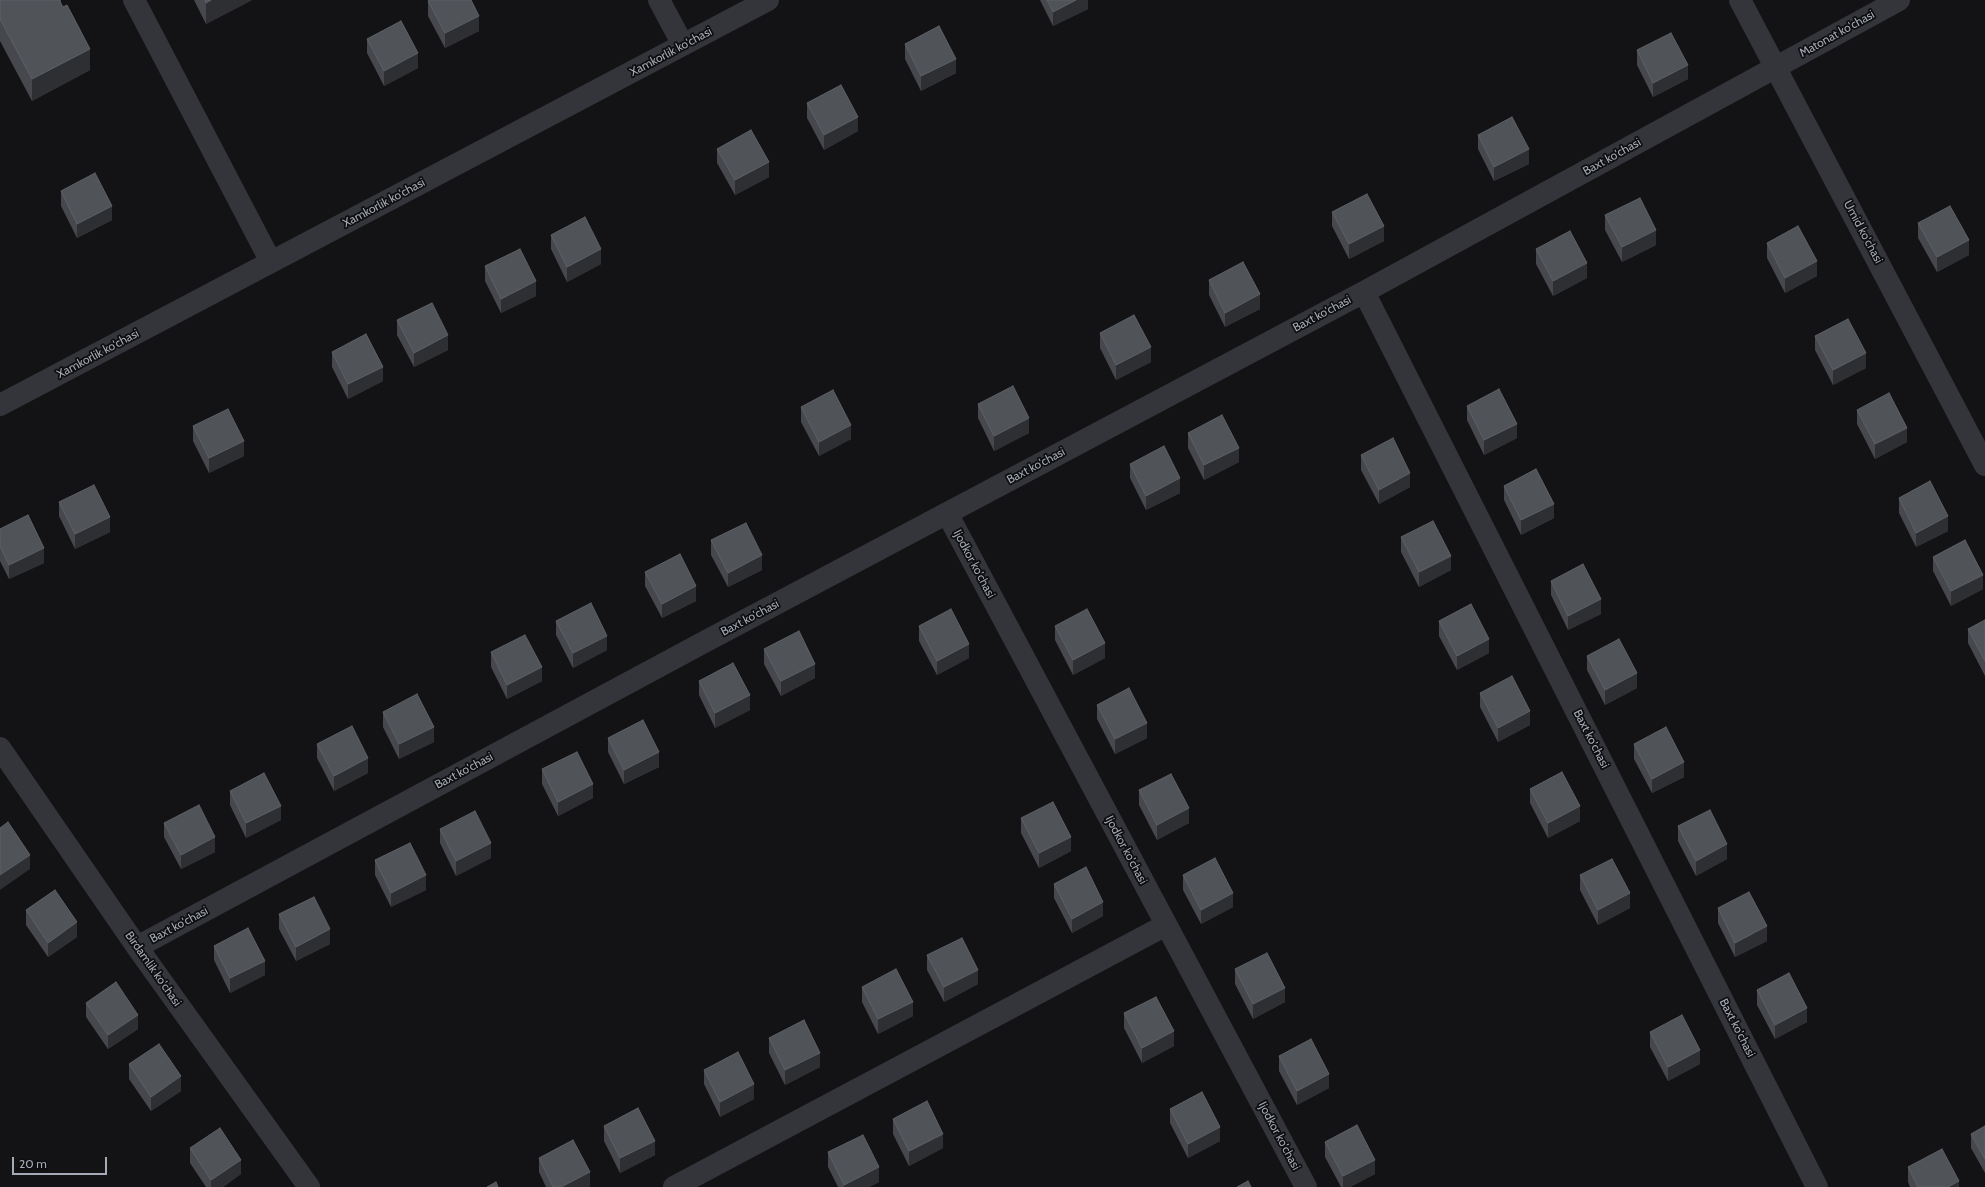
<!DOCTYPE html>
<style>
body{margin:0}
#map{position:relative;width:1985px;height:1187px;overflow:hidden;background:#131315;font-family:Cabin,sans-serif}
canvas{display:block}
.scale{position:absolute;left:12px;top:1157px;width:95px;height:18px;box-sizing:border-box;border:2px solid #a4abb6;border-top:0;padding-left:5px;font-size:12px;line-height:14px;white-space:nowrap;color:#a4abb6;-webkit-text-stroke:3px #0e0e10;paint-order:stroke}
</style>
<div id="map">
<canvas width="1985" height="1187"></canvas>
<div class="scale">20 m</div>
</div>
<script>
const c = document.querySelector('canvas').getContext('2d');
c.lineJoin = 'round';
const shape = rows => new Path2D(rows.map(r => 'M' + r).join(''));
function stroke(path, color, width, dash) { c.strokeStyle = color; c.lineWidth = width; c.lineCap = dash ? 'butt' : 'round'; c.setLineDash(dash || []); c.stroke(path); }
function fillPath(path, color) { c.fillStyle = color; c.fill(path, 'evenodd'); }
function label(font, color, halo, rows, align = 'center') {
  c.font = font + ' Cabin,sans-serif'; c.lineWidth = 3.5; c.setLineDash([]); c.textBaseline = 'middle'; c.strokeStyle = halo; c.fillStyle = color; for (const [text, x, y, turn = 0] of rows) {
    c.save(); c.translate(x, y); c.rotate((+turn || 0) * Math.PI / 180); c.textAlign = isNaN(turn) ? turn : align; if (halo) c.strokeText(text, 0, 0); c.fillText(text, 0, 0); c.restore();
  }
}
stroke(shape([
 [134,0,271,262],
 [659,0,683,45],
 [1740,0,1985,465],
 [1364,292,1817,1187],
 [0,405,768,0],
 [947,513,1306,1187],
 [0,748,137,947,309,1187],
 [137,947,708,640,1364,292,1899,0],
 [674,1187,1166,925]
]), '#34353a', 22);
fillPath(shape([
 [0,0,61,0,61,3,90,70,32,101,0,41],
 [194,0,252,0,206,24],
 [1040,0,1088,0,1088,9,1053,26],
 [428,1,479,31,445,48,428,16],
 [367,39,418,68,384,86,367,53],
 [905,44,956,73,921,91,905,59],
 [1637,50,1688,79,1653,97,1637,65],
 [807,103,858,131,824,150,807,118],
 [1478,135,1529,164,1494,181,1478,149],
 [717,149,769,177,735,195,717,163],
 [61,191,112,220,77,238,61,206],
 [1332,212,1384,241,1349,259,1332,226],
 [1605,215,1656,245,1622,262,1605,230],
 [1918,223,1969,255,1937,272,1918,238],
 [551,235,601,264,567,282,551,249],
 [1767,243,1817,276,1785,293,1767,258],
 [1536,249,1587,278,1553,296,1536,264],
 [485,266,536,296,501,313,485,281],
 [1209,280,1260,309,1225,327,1209,295],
 [397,320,448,350,414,367,397,335],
 [1100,333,1151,362,1116,380,1100,348],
 [1815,336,1866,368,1833,385,1815,350],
 [332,352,383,381,348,399,332,367],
 [978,404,1029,433,994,451,978,418],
 [1467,406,1517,438,1484,455,1467,420],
 [801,407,851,439,819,456,801,422],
 [1857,410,1907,442,1875,459,1857,424],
 [193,426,244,456,209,473,193,441],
 [1188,433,1239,462,1204,480,1188,448],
 [1361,455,1410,487,1379,504,1361,470],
 [1130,464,1180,493,1146,510,1130,478],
 [1504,486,1554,518,1521,535,1504,500],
 [1899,498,1948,531,1916,547,1899,513],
 [59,502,110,532,75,549,59,516],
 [0,529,44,563,9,579,0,561],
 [1401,537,1451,570,1419,587,1401,552],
 [711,540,762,570,728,587,711,555],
 [1933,557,1983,589,1951,606,1933,571],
 [645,572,696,601,662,618,645,586],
 [1551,581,1601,614,1568,630,1551,595],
 [1985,620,1985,676,1968,643,1968,629],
 [556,621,607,650,573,668,556,635],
 [1439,621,1489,653,1457,670,1439,636],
 [919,626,969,658,937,675,919,641],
 [1055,626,1105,658,1073,675,1055,640],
 [764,649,815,678,781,696,764,664],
 [491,652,542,681,507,699,491,667],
 [1587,656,1637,688,1605,705,1587,670],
 [699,681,750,710,715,728,699,695],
 [1480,693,1530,725,1498,742,1480,707],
 [1097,705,1147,738,1115,754,1097,719],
 [383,712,434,742,399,759,383,727],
 [608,738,659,767,624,784,608,752],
 [317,744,368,773,334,791,317,758],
 [1634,744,1684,777,1652,793,1634,759],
 [542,769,593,798,558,816,542,784],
 [1530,789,1580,821,1548,838,1530,803],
 [1139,790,1189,823,1157,840,1139,805],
 [230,791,281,820,246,838,230,805],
 [1021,818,1071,851,1039,868,1021,833],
 [164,823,215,852,181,869,164,837],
 [1678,826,1727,859,1696,876,1678,841],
 [440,829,491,858,456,876,440,843],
 [375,860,426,890,391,907,375,875],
 [1183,875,1233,907,1201,924,1183,890],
 [1580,875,1630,908,1598,925,1580,890],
 [1054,884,1103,916,1072,933,1054,898],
 [1718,908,1767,941,1735,957,1718,923],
 [26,910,77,937,48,957,26,925],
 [279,914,330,944,296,961,279,929],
 [214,946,265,975,230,993,214,960],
 [927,955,978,984,944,1002,927,970],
 [1235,969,1285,1002,1253,1019,1235,984],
 [862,987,913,1016,878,1034,862,1002],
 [1757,990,1807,1022,1775,1039,1757,1005],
 [86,1003,138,1029,108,1049,86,1017],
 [1124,1013,1174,1046,1142,1063,1124,1028],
 [1650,1032,1700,1064,1668,1081,1650,1047],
 [769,1038,820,1067,785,1085,769,1053],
 [1279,1056,1329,1088,1297,1105,1279,1071],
 [129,1064,181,1091,151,1111,129,1079],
 [704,1070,754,1099,720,1117,704,1084],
 [1170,1109,1220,1141,1188,1158,1170,1123],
 [893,1119,943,1148,909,1166,893,1134],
 [604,1126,655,1155,620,1173,604,1141],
 [1985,1126,1985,1173,1971,1148,1971,1134],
 [1325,1142,1375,1174,1350,1187,1341,1187,1325,1157],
 [190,1148,241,1174,223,1187,206,1187,190,1163],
 [828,1152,879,1182,869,1187,838,1187,828,1167],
 [539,1158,590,1187,546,1187,539,1172],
 [1908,1167,1959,1187,1910,1187,1908,1182]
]), '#46484d');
fillPath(shape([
 [211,0,252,0,206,24,206,3],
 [1076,0,1088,0,1088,9,1053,26,1053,12],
 [479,16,479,31,445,48,445,33],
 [90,49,90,70,32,101,32,79],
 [418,53,418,68,384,86,384,71],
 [956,59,956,73,921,91,921,76],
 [1688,65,1688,79,1653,97,1653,83],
 [858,117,858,131,824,150,824,135],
 [1529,149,1529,164,1494,181,1494,167],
 [769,162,769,177,735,195,735,180],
 [112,206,112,220,77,238,77,224],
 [1384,226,1384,241,1349,259,1349,244],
 [1656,230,1656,245,1622,262,1622,247],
 [1969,240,1969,255,1937,272,1937,257],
 [601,249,601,264,567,282,567,267],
 [1817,261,1817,276,1785,293,1785,278],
 [1587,263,1587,278,1553,296,1553,281],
 [536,281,536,296,501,313,501,299],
 [1260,294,1260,309,1225,327,1225,313],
 [448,335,448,350,414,367,414,353],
 [1151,347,1151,362,1116,380,1116,365],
 [1866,353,1866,368,1833,385,1833,370],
 [383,367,383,381,348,399,348,384],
 [1029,418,1029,433,994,451,994,436],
 [1517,424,1517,438,1484,455,1484,440],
 [851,425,851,439,819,456,819,442],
 [1907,428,1907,442,1875,459,1875,444],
 [244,441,244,456,209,473,209,458],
 [1239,448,1239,462,1204,480,1204,465],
 [1410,473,1410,487,1379,504,1379,490],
 [1180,478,1180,493,1146,510,1146,496],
 [1554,504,1554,518,1521,535,1521,520],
 [1948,516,1948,531,1916,547,1916,533],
 [110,517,110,532,75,549,75,534],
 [44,548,44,563,9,579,9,565],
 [762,555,762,570,728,587,728,573],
 [1451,556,1451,570,1419,587,1419,572],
 [1983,575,1983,589,1951,606,1951,591],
 [696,586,696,601,662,618,662,604],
 [1601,599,1601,614,1568,630,1568,616],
 [607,636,607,650,573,668,573,653],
 [1489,639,1489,653,1457,670,1457,656],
 [1105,643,1105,658,1073,675,1073,660],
 [969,644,969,658,937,675,937,661],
 [815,664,815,678,781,696,781,681],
 [542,667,542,681,507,699,507,685],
 [1637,673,1637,688,1605,705,1605,690],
 [750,695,750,710,715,728,715,713],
 [1530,711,1530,725,1498,742,1498,728],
 [1147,723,1147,738,1115,754,1115,739],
 [434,727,434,742,399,759,399,744],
 [659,752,659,767,624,784,624,770],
 [368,758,368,773,334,791,334,776],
 [1684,762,1684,777,1652,793,1652,779],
 [593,784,593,798,558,816,558,802],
 [281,806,281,820,246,838,246,823],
 [1580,806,1580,821,1548,838,1548,823],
 [1189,808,1189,823,1157,840,1157,825],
 [215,837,215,852,181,869,181,855],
 [1071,837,1071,851,1039,868,1039,853],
 [491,843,491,858,456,876,456,861],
 [1727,844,1727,859,1696,876,1696,861],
 [30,855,30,869,0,890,0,875],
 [426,875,426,890,391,907,391,893],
 [1233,893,1233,907,1201,924,1201,910],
 [1630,893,1630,908,1598,925,1598,910],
 [1103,902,1103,916,1072,933,1072,919],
 [77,922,77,937,48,957,48,943],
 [1767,926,1767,941,1735,957,1735,943],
 [330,929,330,944,296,961,296,947],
 [265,961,265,975,230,993,230,978],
 [978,970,978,984,944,1002,944,987],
 [1285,988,1285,1002,1253,1019,1253,1004],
 [913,1002,913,1016,878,1034,878,1019],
 [1807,1008,1807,1022,1775,1039,1775,1025],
 [138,1015,138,1029,108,1049,108,1035],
 [1174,1031,1174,1046,1142,1063,1142,1048],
 [1700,1050,1700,1064,1668,1081,1668,1067],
 [820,1053,820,1067,785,1085,785,1070],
 [1329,1074,1329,1088,1297,1105,1297,1091],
 [181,1076,181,1091,151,1111,151,1097],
 [754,1084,754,1099,720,1117,720,1102],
 [1220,1127,1220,1141,1188,1158,1188,1144],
 [943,1134,943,1148,909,1166,909,1151],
 [655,1141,655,1155,620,1173,620,1158],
 [241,1160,241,1174,223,1187,211,1187,211,1180],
 [1375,1160,1375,1174,1350,1187,1343,1187,1343,1176],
 [879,1167,879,1182,869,1187,844,1187,844,1185],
 [590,1172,590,1187,561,1187],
 [1959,1181,1959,1187,1948,1187]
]), '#2d2f32');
const building = shape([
 [0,0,59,0,63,7,67,5,90,49,32,79,0,19,0,0],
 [205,0,211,0,206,3,205,0],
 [430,0,471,0,479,16,445,33,428,1,430,0],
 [1047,0,1076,0,1053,12,1047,0],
 [401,21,418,53,384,71,367,39,401,21],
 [939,26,956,59,921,76,905,44,939,26],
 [1671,33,1688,65,1653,83,1637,50,1671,33],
 [841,85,858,117,824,135,807,103,841,85],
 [1512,117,1529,149,1494,167,1478,135,1512,117],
 [751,130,769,162,735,180,717,149,751,130],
 [95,173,112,206,77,224,61,191,95,173],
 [1367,194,1384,226,1349,244,1332,212,1367,194],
 [1640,198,1656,230,1622,247,1605,215,1640,198],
 [1950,206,1969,240,1937,257,1918,223,1950,206],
 [585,217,601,249,567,267,551,235,585,217],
 [1798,226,1817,261,1785,278,1767,243,1798,226],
 [1570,231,1587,263,1553,281,1536,249,1570,231],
 [520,249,536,281,501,299,485,266,520,249],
 [1243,262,1260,294,1225,313,1209,280,1243,262],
 [432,303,448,335,414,353,397,320,432,303],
 [1134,315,1151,347,1116,365,1100,333,1134,315],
 [1848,319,1866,353,1833,370,1815,336,1848,319],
 [366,334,383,367,348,384,332,352,366,334],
 [1013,386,1029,418,994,436,978,404,1013,386],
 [1499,389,1517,424,1484,440,1467,406,1499,389],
 [833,390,851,425,819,442,801,407,833,390],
 [1889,393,1907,428,1875,444,1857,410,1889,393],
 [228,409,244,441,209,458,193,426,228,409],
 [1222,415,1239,448,1204,465,1188,433,1222,415],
 [1393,438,1410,473,1379,490,1361,455,1393,438],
 [1164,446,1180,478,1146,496,1130,464,1164,446],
 [1536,469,1554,504,1521,520,1504,486,1536,469],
 [1930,481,1948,516,1916,533,1899,498,1930,481],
 [94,485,110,517,75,534,59,502,94,485],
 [28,515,44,548,9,565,0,546,0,529,28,515],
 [1433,521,1451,556,1419,572,1401,537,1433,521],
 [746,523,762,555,728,573,711,540,746,523],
 [1965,540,1983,575,1951,591,1933,557,1965,540],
 [680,554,696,586,662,604,645,572,680,554],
 [1583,564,1601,599,1568,616,1551,581,1583,564],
 [591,603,607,636,573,653,556,621,591,603],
 [1471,604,1489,639,1457,656,1439,621,1471,604],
 [951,609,969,644,937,661,919,626,951,609],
 [1087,609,1105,643,1073,660,1055,626,1087,609],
 [1985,620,1985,661,1968,629,1985,620],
 [799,631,815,664,781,681,764,649,799,631],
 [525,635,542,667,507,685,491,652,525,635],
 [1619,639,1637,673,1605,690,1587,656,1619,639],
 [733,663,750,695,715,713,699,681,733,663],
 [1512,676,1530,711,1498,728,1480,693,1512,676],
 [1129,688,1147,723,1115,739,1097,705,1129,688],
 [417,694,434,727,399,744,383,712,417,694],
 [643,720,659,752,624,770,608,738,643,720],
 [352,726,368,758,334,776,317,744,352,726],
 [1666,727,1684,762,1652,779,1634,744,1666,727],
 [577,752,593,784,558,802,542,769,577,752],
 [1562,772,1580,806,1548,823,1530,789,1562,772],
 [264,773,281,806,246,823,230,791,264,773],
 [1171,774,1189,808,1157,825,1139,790,1171,774],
 [1053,802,1071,837,1039,853,1021,818,1053,802],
 [199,805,215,837,181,855,164,823,199,805],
 [1710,810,1727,844,1696,861,1678,826,1710,810],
 [475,811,491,843,456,861,440,829,475,811],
 [8,822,30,855,0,875,0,828,8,822],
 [410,843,426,875,391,893,375,860,410,843],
 [1215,858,1233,893,1201,910,1183,875,1215,858],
 [1612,859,1630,893,1598,910,1580,875,1612,859],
 [1086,867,1103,902,1072,919,1054,884,1086,867],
 [55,890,77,922,48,943,26,910,55,890],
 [1749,892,1767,926,1735,943,1718,908,1749,892],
 [314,897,330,929,296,947,279,914,314,897],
 [248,928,265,961,230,978,214,946,248,928],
 [962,938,978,970,944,987,927,955,962,938],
 [1267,953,1285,988,1253,1004,1235,969,1267,953],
 [896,969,913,1002,878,1019,862,987,896,969],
 [1789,973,1807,1008,1775,1025,1757,990,1789,973],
 [116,982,138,1015,108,1035,86,1003,116,982],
 [1156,997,1174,1031,1142,1048,1124,1013,1156,997],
 [1682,1015,1700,1050,1668,1067,1650,1032,1682,1015],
 [804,1020,820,1053,785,1070,769,1038,804,1020],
 [1311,1039,1329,1074,1297,1091,1279,1056,1311,1039],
 [159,1044,181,1076,151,1097,129,1064,159,1044],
 [738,1052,754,1084,720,1102,704,1070,738,1052],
 [1202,1092,1220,1127,1188,1144,1170,1109,1202,1092],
 [927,1101,943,1134,909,1151,893,1119,927,1101],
 [638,1108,655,1141,620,1158,604,1126,638,1108],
 [1357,1125,1375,1160,1343,1176,1325,1142,1357,1125],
 [1985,1126,1985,1159,1971,1134,1985,1126],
 [220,1128,241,1160,211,1180,190,1148,220,1128],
 [863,1135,879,1167,844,1185,828,1152,863,1135],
 [573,1140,590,1172,561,1187,553,1187,539,1158,573,1140],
 [1942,1149,1959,1181,1948,1187,1918,1187,1908,1167,1942,1149],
 [1248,1181,1251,1187,1237,1187,1248,1181],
 [496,1182,498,1187,487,1187,496,1182]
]);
fillPath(building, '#505358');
stroke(building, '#5d6167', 1);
label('12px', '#a4abb6', '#0e0e10', [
 ["Matonat ko'chasi",1837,34,-29],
 ["Xamkorlik ko'chasi",671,52,-28],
 ["Baxt ko'chasi",1612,157,-29],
 ["Xamkorlik ko'chasi",384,203,-28],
 ["Umid ko'chasi",1863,232,62],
 ["Baxt ko'chasi",1322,314,-28],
 ["Xamkorlik ko'chasi",98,354,-28],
 ["Baxt ko'chasi",1036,466,-28],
 ["Ijodkor ko'chasi",974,564,62],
 ["Baxt ko'chasi",750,618,-28],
 ["Baxt ko'chasi",1591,739,63],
 ["Baxt ko'chasi",464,771,-28],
 ["Ijodkor ko'chasi",1126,850,62],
 ["Baxt ko'chasi",179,925,-28],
 ["Birdamlik ko'chasi",153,969,55],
 ["Baxt ko'chasi",1737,1028,63],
 ["Ijodkor ko'chasi",1279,1136,62]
]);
</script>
